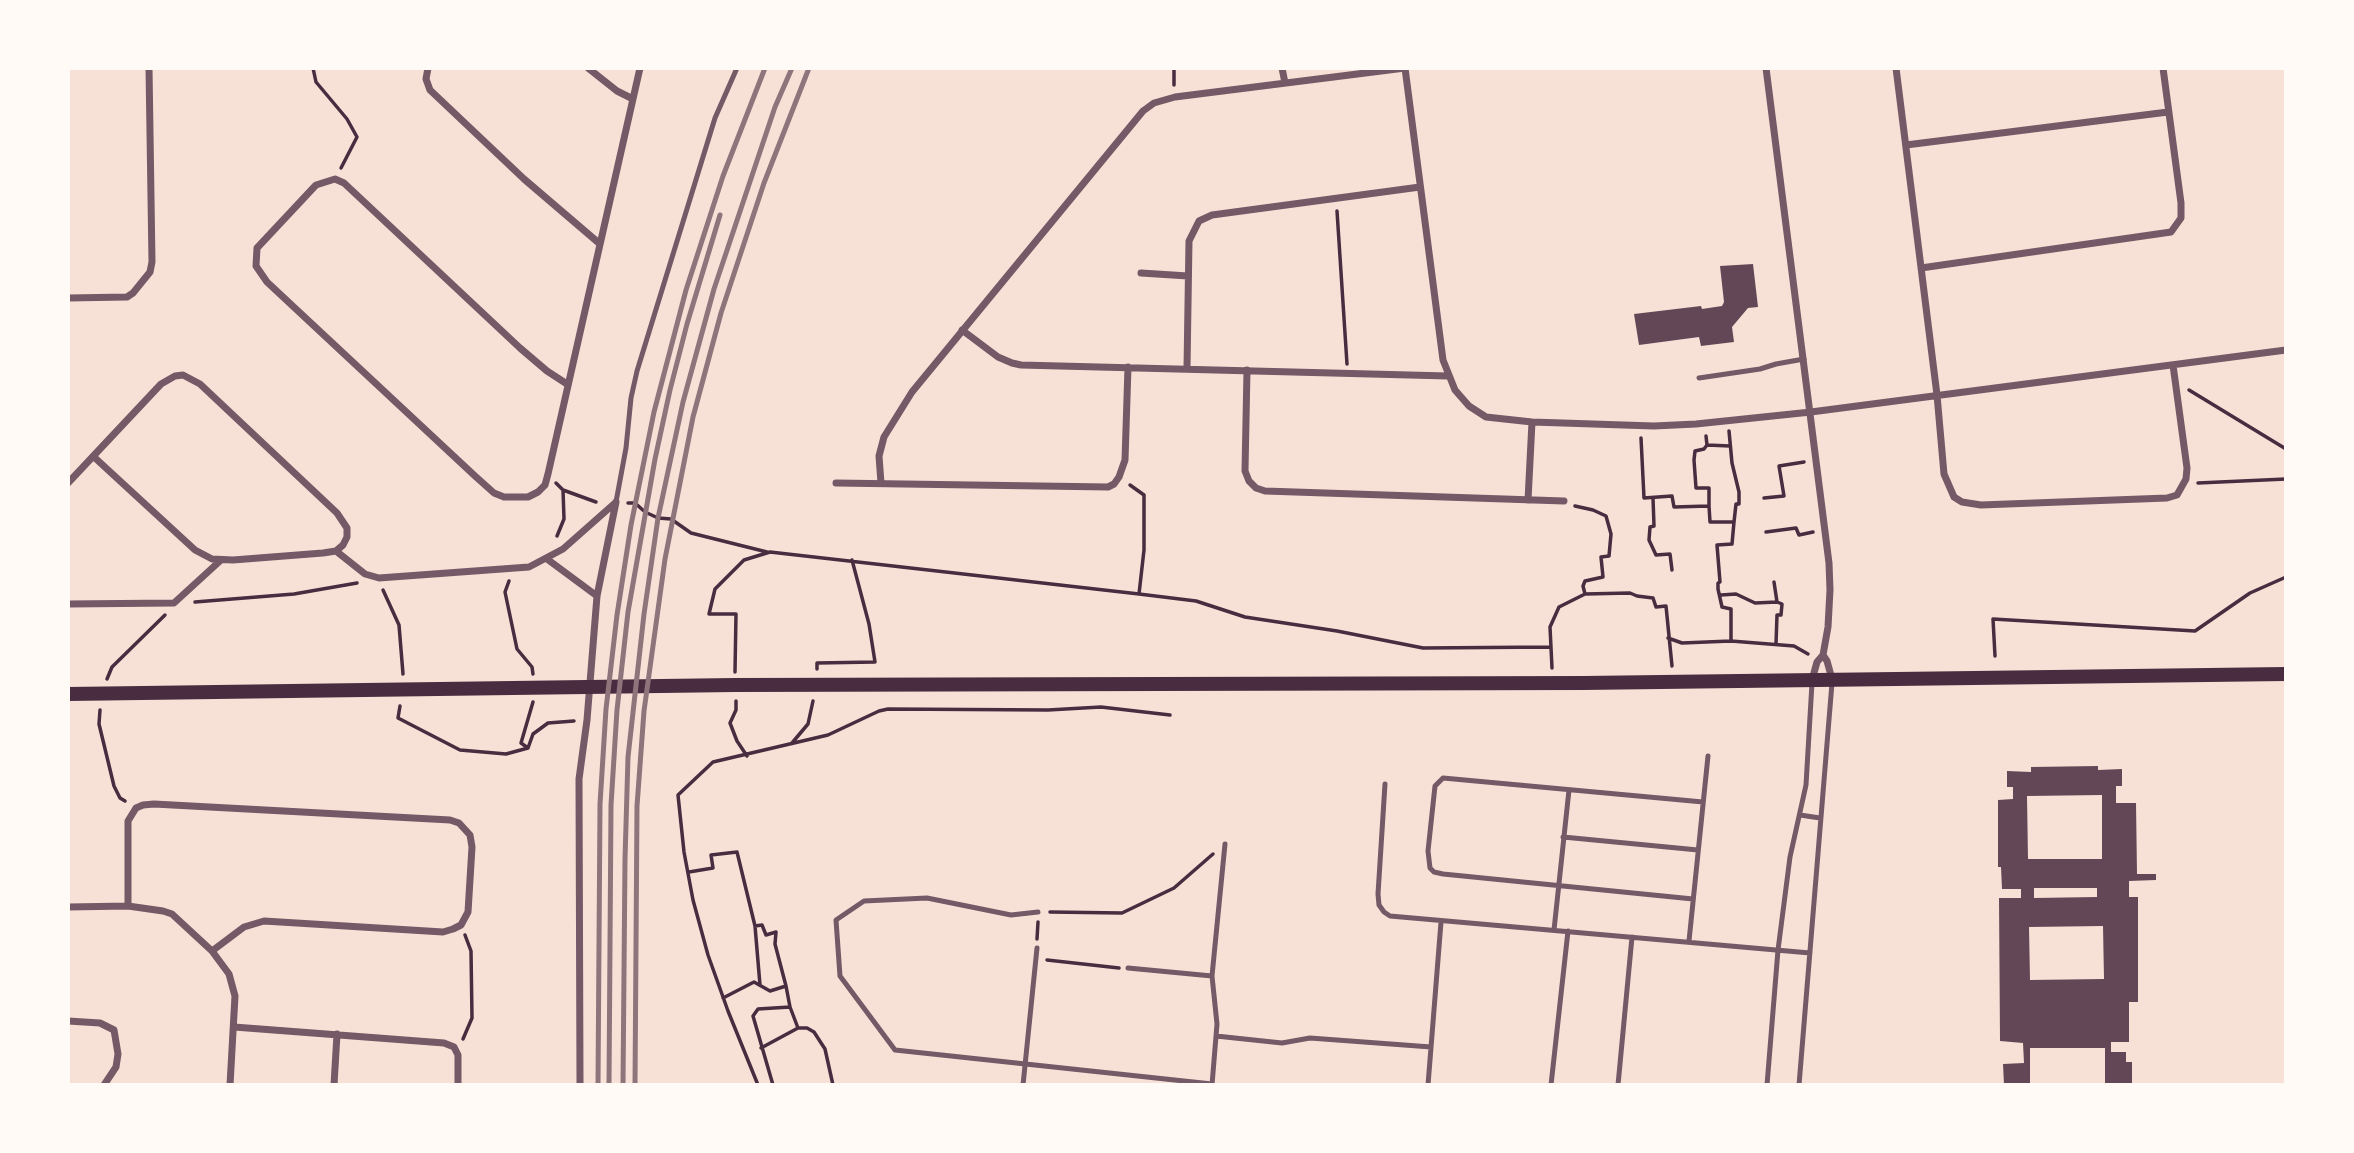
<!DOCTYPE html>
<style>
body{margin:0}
#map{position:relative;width:2354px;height:1153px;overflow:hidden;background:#f7e1d7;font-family:"DejaVu Sans",sans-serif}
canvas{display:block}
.frame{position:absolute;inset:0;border:70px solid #fffaf5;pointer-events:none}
</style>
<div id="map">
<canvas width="2354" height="1153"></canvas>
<div class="frame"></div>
</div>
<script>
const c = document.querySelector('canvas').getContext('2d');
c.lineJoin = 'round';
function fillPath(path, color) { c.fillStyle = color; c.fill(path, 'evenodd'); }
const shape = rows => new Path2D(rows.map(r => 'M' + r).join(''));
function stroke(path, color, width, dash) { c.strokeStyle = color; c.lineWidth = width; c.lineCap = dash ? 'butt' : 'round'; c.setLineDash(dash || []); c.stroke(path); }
fillPath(shape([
 [1753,264,1758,307,1748,308,1732,327,1734,342,1701,346,1699,337,1639,345,1634,314,1701,306,1702,309,1722,306,1724,302,1720,266],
 [2098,766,2098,770,2122,769,2122,786,2116,786,2116,803,2136,803,2137,874,2156,874,2156,880,2129,881,2129,897,2138,897,2138,1002,2129,1002,2129,1042,2111,1042,2111,1052,2126,1052,2126,1062,2132,1062,2132,1085,2105,1085,2105,1048,2030,1048,2030,1085,2004,1085,2003,1064,2024,1063,2023,1043,2000,1041,1999,898,2021,898,2021,889,2002,889,2001,867,1998,867,1998,800,2013,799,2013,787,2007,787,2007,771,2031,772,2031,767],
 [2102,795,2102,859,2028,859,2027,796],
 [2034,888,2097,888,2097,897,2034,898],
 [2103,926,2104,979,2030,980,2029,927]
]), '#644757');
stroke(shape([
 [313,68,316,82,347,119,357,137,341,168],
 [1174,68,1174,85],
 [1337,211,1347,364],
 [2189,390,2286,449],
 [1729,431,1732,463,1739,492,1739,504,1736,504,1734,522],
 [1706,436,1707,445,1730,446],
 [1641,438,1644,498,1672,496,1674,507,1709,506,1710,522,1734,522,1732,544,1717,545,1720,582,1718,583,1718,589,1722,607,1731,609,1731,641,1682,643,1668,638],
 [1707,445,1704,449,1695,451,1694,460,1696,488,1709,488,1709,506],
 [556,483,563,490,596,502],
 [2198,483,2286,479],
 [1653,498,1654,526,1650,527,1649,540,1656,555,1670,554,1672,570],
 [1764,498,1784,496,1779,466,1804,462],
 [628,503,635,503,645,512,658,518,671,519,691,533,767,552],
 [1575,506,1593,510,1606,516,1611,534,1609,556,1601,557,1603,577,1585,581,1583,586,1585,594],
 [1766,532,1796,528,1799,535,1813,532],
 [557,536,564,519,563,490],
 [509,581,505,592,517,649,532,667,533,674],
 [1774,582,1777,602,1782,604,1781,615,1777,615,1776,644],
 [383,590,399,625,403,674],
 [1139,594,1196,601,1245,617,1337,631,1423,648,1551,647],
 [1721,595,1736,594,1755,603,1777,602],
 [195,602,294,594,357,583],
 [1731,641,1794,646,1808,654],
 [1995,656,1993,619,2195,631,2250,593,2286,577],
 [1552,668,1550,627,1559,607,1585,594,1630,593,1637,596,1653,598,1656,607,1666,606,1672,666],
 [817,669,817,663,875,662,869,624,852,560],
 [735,672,736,614,709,614,715,589,744,560,770,552,1139,594,1144,550,1144,495,1130,485],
 [107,679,112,667,165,615],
 [736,701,736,710,730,723,737,741,747,756],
 [533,702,521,743,528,748,533,734,548,723,574,721],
 [400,706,398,718,460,750,506,754,528,748],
 [100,710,99,724,114,786,120,798,125,801],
 [792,743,808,724,813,701],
 [689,872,713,868,711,855,737,852,755,926,762,925,766,935,776,932,775,944,786,986],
 [1050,912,1122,913,1174,888,1213,854],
 [755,926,760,985],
 [1037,939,1038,922],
 [1047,960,1119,968],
 [723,998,754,982,770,991,786,986,790,1007],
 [463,1039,472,1018,471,951,465,935],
 [761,1048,798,1028],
 [758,1085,728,1011,708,955,693,900,684,852,678,795,713,762,828,735,879,711,888,709,1048,710,1101,707,1170,715],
 [773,1085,753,1016,758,1009,790,1007,798,1028,807,1028,814,1032,825,1049,833,1085]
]), '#4a2c40', 3.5);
stroke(shape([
 [1699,378,1760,369,1776,364,1804,359],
 [616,502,626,448,631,398,637,371,715,118,737,68],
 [1385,784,1378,894,1379,905,1384,912,1390,916,1810,953],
 [1800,815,1820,818],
 [1563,837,1698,850],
 [1693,899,1443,874,1434,872,1430,868,1428,851,1435,786,1443,778,1703,802],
 [1038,912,1011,915,927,898,864,901,836,920,840,976,895,1050,1212,1084],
 [1554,930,1569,790],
 [1689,941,1708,756],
 [1128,968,1212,976],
 [1216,1036,1282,1043,1310,1038,1431,1047],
 [1023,1085,1037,948],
 [1212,1085,1217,1024,1212,976,1225,844],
 [1428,1085,1441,922],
 [1551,1085,1568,931],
 [1618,1085,1632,937],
 [1767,1085,1778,950,1790,857,1806,785,1812,683],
 [1799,1085,1832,683]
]), '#755966', 5);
stroke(shape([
 [428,68,426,79,430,90,524,179,600,244],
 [588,68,617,91,633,99],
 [1282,68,1285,83],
 [1405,68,1443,360,1455,390,1469,406,1486,417,1532,422,1654,426,1696,424,1811,412,2286,350],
 [1766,68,1829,563,1830,590,1828,627,1823,655,1817,662,1812,680],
 [1896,68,1937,395,1944,474,1954,497,1962,502,1981,505,2167,498,2177,495,2186,479,2187,468,2173,365],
 [1906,145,2168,112],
 [1921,268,2171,232,2181,218,2181,203,2163,68],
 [1141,273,1188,276],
 [68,298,127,297,133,293,150,272,152,262,149,68],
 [962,330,998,357,1012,363,1021,365,1448,376],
 [1187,368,1189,241,1199,221,1212,215,1420,187],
 [1247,370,1245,471,1249,481,1256,488,1265,491,1564,501],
 [567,384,547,371,520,348,344,183,335,179,316,185,257,248,256,266,267,282,475,476,494,493,504,497,528,497,538,492,545,485,548,474,640,68],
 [68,483,161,384,175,376,183,375,200,384,337,513,347,528,347,537,343,545,336,551,323,553,233,560,212,559,195,550,94,457],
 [836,483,1108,487,1114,484,1119,477,1125,460,1128,367],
 [881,483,879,456,884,437,912,392,1143,111,1154,103,1175,97,1405,68],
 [1528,500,1532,422],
 [336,551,365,574,379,578,529,567,563,549,615,503],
 [547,559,597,596],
 [68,604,174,603,221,560],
 [1823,655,1827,661,1832,679],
 [128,906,128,821,136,808,143,805,154,804,450,820,459,823,470,835,472,847,468,912,461,925,453,929,443,932,264,921,244,927,212,951],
 [68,907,128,906,163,911,172,914,212,951,229,974,235,996,230,1085],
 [68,1021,100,1023,114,1030,118,1054,116,1067,104,1085],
 [234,1027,444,1043,454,1047,458,1055,458,1085],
 [334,1085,337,1034],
 [580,1085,579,779,587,720,597,596,616,502]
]), '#755966', 7);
stroke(shape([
 [68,694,735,685,1583,683,2286,674]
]), '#4a2c40', 14);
stroke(shape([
 [598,1085,600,804,606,709,617,615,631,525,654,412,686,290,723,176,765,68],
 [609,1085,611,805,617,710,628,612,655,459,670,390,687,324,720,215],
 [623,1085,625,859,628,757,644,614,658,518,683,402,714,289,775,107,792,68],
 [635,1085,637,806,644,711,665,559,693,417,721,313,764,183,809,68]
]), '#8f747c', 5);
</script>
